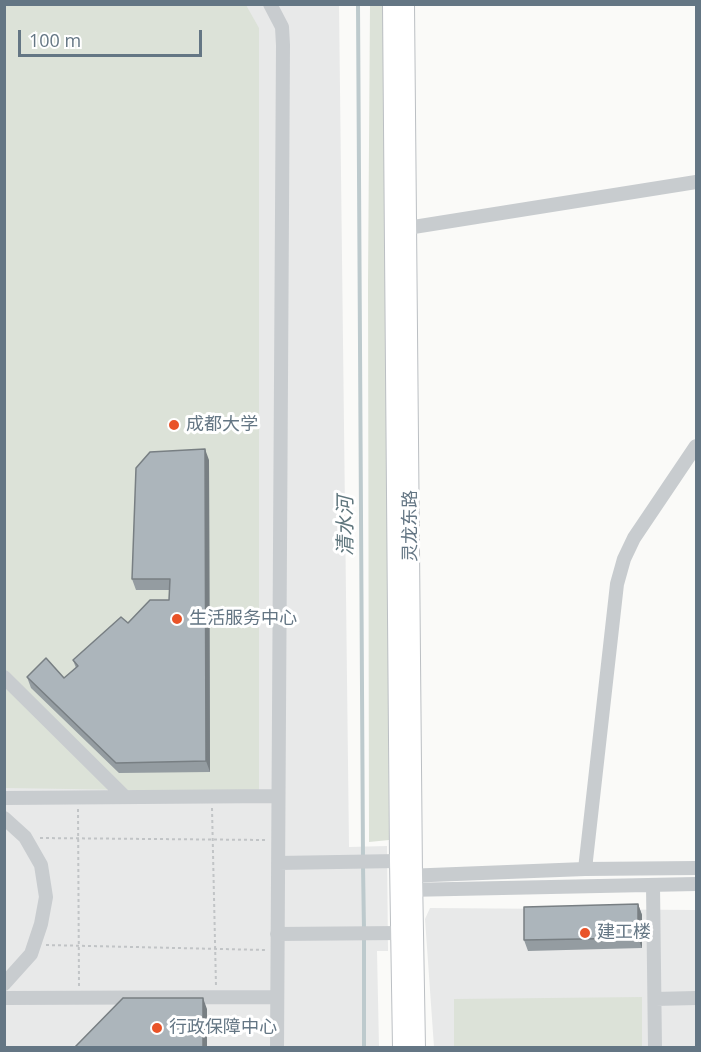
<!DOCTYPE html>
<meta charset="utf-8">
<style>
body{margin:0}
#map{position:relative;width:701px;height:1052px;overflow:hidden;background:#fafaf8;font-family:"Open Sans",sans-serif}
canvas{display:block}
.frame{position:absolute;inset:0;border:6px solid #647684;pointer-events:none}
.scale{position:absolute;left:18px;top:30px;width:184px;height:27px;box-sizing:border-box;border:3px solid #647684;border-top:0;padding-left:8px;font-size:18px;line-height:21px;white-space:nowrap;color:#647684;-webkit-text-stroke:4px #fff;paint-order:stroke}
</style>
<div id="map">
<canvas width="701" height="1052"></canvas>
<div class="frame"></div>
<div class="scale">100 m</div>
</div>
<script>
const c = document.querySelector('canvas').getContext('2d');
c.lineJoin = 'round';
function fillPath(path, color) { c.fillStyle = color; c.fill(path, 'evenodd'); }
const shape = rows => new Path2D(rows.map(r => 'M' + r).join(''));
function stroke(path, color, width, dash) { c.strokeStyle = color; c.lineWidth = width; c.lineCap = dash ? 'butt' : 'round'; c.setLineDash(dash || []); c.stroke(path); }
function label(font, color, halo, rows, align = 'center') {
  c.font = font + ' "Open Sans","Noto Sans SC",sans-serif'; c.lineWidth = 6; c.setLineDash([]); c.textBaseline = 'middle'; c.strokeStyle = halo; c.fillStyle = color; for (const [text, x, y, turn = 0] of rows) {
    c.save(); c.translate(x, y); c.rotate((+turn || 0) * Math.PI / 180); c.textAlign = isNaN(turn) ? turn : align; if (halo) c.strokeText(text, 0, 0); c.fillText(text, 0, 0); c.restore();
  }
}
fillPath(shape([
 [5,5,339,5,349,847,387,846,388,951,377,951,379,1047,5,1048],
 [430,908,696,910,696,1047,434,1047,425,919]
]), '#e8e9e9');
fillPath(shape([
 [385,4,389,840,369,842,368,283,370,5],
 [5,5,246,5,259,28,259,792,5,788],
 [642,997,642,1047,454,1047,454,999]
]), '#dce2d8');
stroke(shape([
 [358,4,363,858],
 [363,865,364,930],
 [364,937,364,1048]
]), '#bdcacd', 4);
const major = shape([
 [391,4,398,861,401,1048],
 [406,4,414,875,417,1048]
]);
stroke(major, '#bbbfc3', 18);
stroke(shape([
 [212,808,216,986],
 [78,809,79,986],
 [40,838,266,840],
 [46,945,265,950]
]), '#c1c4c6', 2, [3, 3]);
stroke(shape([
 [270,4,282,27,283,45,277,1048],
 [401,229,696,182],
 [4,677,125,797],
 [4,798,278,796],
 [4,818,25,837,41,865,46,897,41,924,31,954,4,984],
 [278,863,398,861],
 [585,869,617,584,624,559,634,538,696,446],
 [405,876,585,869,696,868],
 [653,886,655,1048],
 [406,890,696,884],
 [277,934,400,933],
 [4,998,277,997],
 [655,999,696,998]
]), '#c8cccf', 14);
stroke(major, '#fff', 16);
fillPath(shape([
 [209,460,210,772,119,773,31,688,27,677,64,678,76,668,73,660,128,623,169,600,170,590,136,590,132,579],
 [638,904,642,915,642,948,528,951,524,940]
]), '#949ca1');
fillPath(shape([
 [205,449,209,460,210,772,206,761],
 [638,904,642,915,642,948,638,938],
 [203,998,207,1009,207,1047,203,1047]
]), '#787f83');
const building = shape([
 [205,449,206,761,116,763,27,677,46,658,64,678,78,666,73,660,121,617,128,623,150,600,169,600,170,579,132,579,136,468,150,452,205,449],
 [638,904,638,938,524,940,524,907,638,904],
 [123,998,203,998,203,1047,75,1047,123,998]
]);
fillPath(building, '#acb5bb');
stroke(building, '#787f83', 1.5);
for (const [x, y, r, color] of [
 [174,425,6,"#e95328"],
 [177,619,6,"#e95328"],
 [585,933,6,"#e95328"],
 [157,1028,6,"#e95328"]
]) { const dot = new Path2D(); dot.arc(x, y, r, 0, 2 * Math.PI); c.fillStyle = color; c.fill(dot); stroke(dot, '#fff', 2); }
label('18px', '#647684', '#fff', [
 ["成都大学",186,425],
 ["生活服务中心",189,619],
 ["建工楼",597,933],
 ["行政保障中心",169,1028]
], 'left');
label('18px', '#647684', '#fff', [
 ["灵龙东路",411,526,-90]
]);
label('italic 20px', '#5f767d', '#fff', [
 ["清水河",346,526,-90]
]);
</script>
